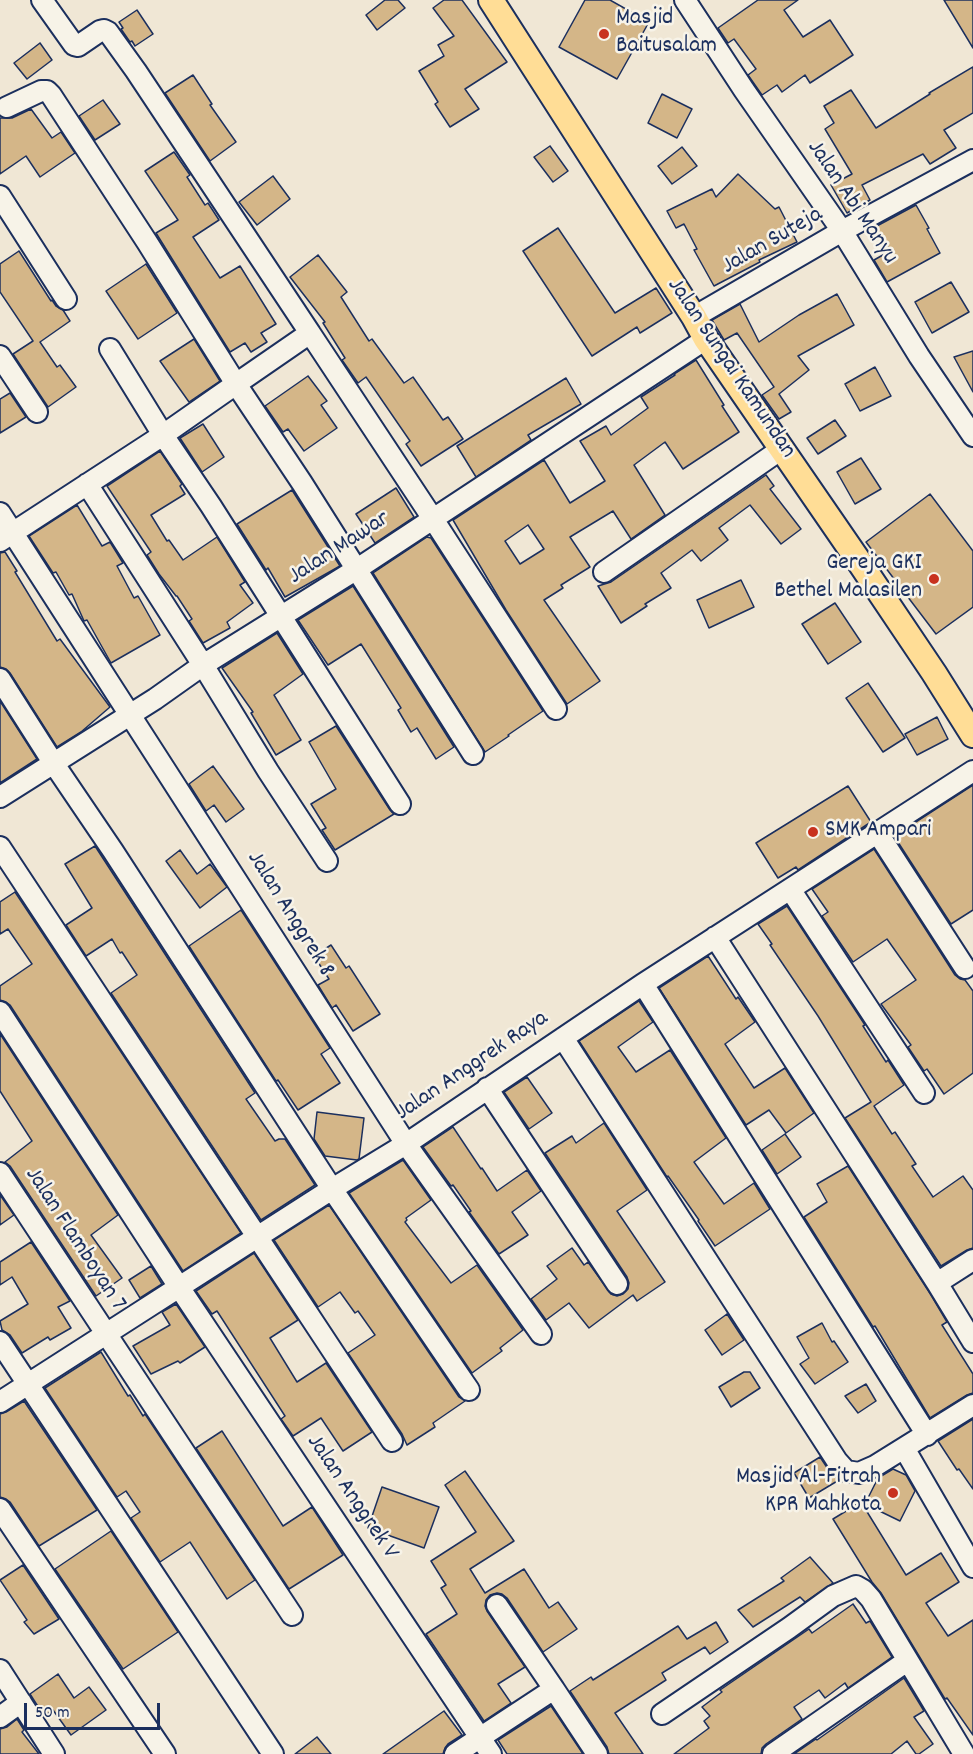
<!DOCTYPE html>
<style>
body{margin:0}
#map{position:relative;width:973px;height:1754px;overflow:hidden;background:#f0e7d5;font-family:Dekko,sans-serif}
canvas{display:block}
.scale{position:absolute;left:24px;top:1703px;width:136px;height:27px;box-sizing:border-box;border:3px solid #1b2f5e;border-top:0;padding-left:8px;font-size:18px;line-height:21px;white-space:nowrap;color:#1b2f5e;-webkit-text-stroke:4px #f7f3e8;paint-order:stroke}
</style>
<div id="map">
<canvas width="973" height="1754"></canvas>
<div class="scale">50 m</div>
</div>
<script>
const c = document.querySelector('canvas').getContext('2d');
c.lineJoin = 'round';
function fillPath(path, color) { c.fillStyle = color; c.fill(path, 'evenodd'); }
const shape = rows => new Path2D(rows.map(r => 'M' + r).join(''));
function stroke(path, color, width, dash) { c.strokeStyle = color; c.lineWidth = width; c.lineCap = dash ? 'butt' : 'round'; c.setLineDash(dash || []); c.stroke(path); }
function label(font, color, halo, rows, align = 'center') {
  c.font = font + ' Dekko,sans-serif'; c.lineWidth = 5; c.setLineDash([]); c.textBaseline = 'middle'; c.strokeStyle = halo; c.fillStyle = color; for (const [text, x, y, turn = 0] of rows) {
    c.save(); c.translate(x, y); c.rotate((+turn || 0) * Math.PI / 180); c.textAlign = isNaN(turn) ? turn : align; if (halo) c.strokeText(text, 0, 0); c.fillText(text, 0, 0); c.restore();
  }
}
const building = shape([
 [385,0,398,0,405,8,377,30,366,15,385,0],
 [444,0,462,0,507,62,465,89,479,109,450,127,435,104,438,102,419,71,444,56,438,45,454,36,433,8,444,0],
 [585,0,610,0,649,22,617,79,559,47,585,0],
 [758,0,798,0,784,10,803,37,830,20,853,55,810,83,805,75,782,92,777,85,762,95,748,75,756,69,734,39,728,43,718,28,758,0],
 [944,0,973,0,973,48,944,0],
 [137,10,153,34,135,46,132,41,130,42,121,29,123,28,119,22,137,10],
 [40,43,52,60,27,79,14,63,40,43],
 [973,67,973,113,944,130,956,148,930,164,923,154,862,185,870,200,847,213,831,185,852,174,825,129,834,123,824,106,851,90,876,128,930,94,929,93,973,67],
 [193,75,212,104,210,105,236,142,210,161,165,93,193,75],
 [662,94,692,109,677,138,648,123,662,94],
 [103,100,120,124,95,140,79,116,103,100],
 [31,109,52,138,61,132,75,153,40,177,26,156,0,174,0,118,12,118,31,109],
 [550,146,568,171,553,182,534,157,550,146],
 [682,147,697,166,672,184,658,166,682,147],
 [174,152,190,175,187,177,205,205,208,203,219,220,193,237,220,278,240,266,276,324,261,333,267,342,251,352,245,343,230,352,156,233,178,220,145,171,174,152],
 [738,174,775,209,779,207,797,242,759,260,760,262,714,286,694,250,697,249,684,224,676,228,667,211,712,189,716,197,738,174],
 [273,176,290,199,257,225,239,202,273,176],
 [916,205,929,228,927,229,940,253,887,282,874,260,890,251,875,227,916,205],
 [558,228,615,313,656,288,672,313,640,333,637,327,592,356,523,251,558,228],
 [19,251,51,301,52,300,56,306,63,310,70,321,40,342,57,367,60,365,76,387,48,407,13,354,33,341,0,292,0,264,19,251],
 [318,255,347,292,341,297,369,341,372,339,404,383,413,377,443,420,448,417,463,439,421,466,406,444,410,441,366,377,358,383,342,360,345,358,323,323,325,322,290,277,318,255],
 [146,264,177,313,138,339,106,291,146,264],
 [951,282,969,312,932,333,915,302,951,282],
 [837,294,854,325,798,356,809,370,779,394,791,412,779,419,762,395,774,387,737,333,724,340,712,320,740,304,759,342,799,315,837,294],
 [194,339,220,381,189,402,160,361,194,339],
 [973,351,973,392,954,357,973,351],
 [696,360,724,405,722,406,739,432,683,469,665,442,634,465,665,515,631,539,613,511,570,537,590,567,561,585,563,588,544,600,600,681,567,704,506,610,453,520,544,460,570,503,605,481,580,441,606,426,611,435,648,408,641,397,675,375,674,374,696,360],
 [528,525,544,549,520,564,505,541,528,525],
 [875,367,891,396,860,411,845,384,875,367],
 [308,376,327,401,321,405,337,428,304,451,288,429,283,432,265,406,308,376],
 [566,378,581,404,528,435,531,440,476,477,457,446,566,378],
 [10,393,26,417,0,433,0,399,10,393],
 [835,420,846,436,818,454,807,438,835,420],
 [203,424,224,457,202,472,180,438,203,424],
 [160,451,182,484,180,486,185,494,151,515,167,541,169,540,183,560,217,537,245,582,240,585,253,603,227,622,230,628,203,643,189,621,192,619,177,596,176,596,159,574,147,555,151,552,107,486,160,451],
 [861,458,881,489,855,504,837,472,861,458],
 [766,475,774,486,770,489,801,529,781,544,750,505,719,528,728,540,701,561,692,550,661,573,671,588,645,604,647,606,621,623,598,586,611,582,766,475],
 [396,488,414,517,375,543,356,514,396,488],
 [292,490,340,566,285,597,268,568,266,570,237,524,292,490],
 [930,494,973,551,973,607,936,634,866,542,930,494],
 [77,505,102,546,110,542,123,563,117,566,134,598,138,596,160,635,111,663,87,620,84,621,72,594,69,595,56,572,53,573,29,536,77,505],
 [427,537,431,538,543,711,508,735,509,736,485,752,373,573,427,537],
 [5,552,17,571,15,572,57,641,60,639,110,707,81,732,57,747,10,673,6,669,0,667,0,553,5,552],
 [741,580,754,607,709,628,697,600,741,580],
 [353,586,454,747,436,759,417,728,411,732,398,710,401,708,361,644,328,665,298,620,353,586],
 [835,603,861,642,828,664,802,624,835,603],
 [277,633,303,674,274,695,301,740,276,755,251,713,253,712,222,668,277,633],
 [868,683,905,738,883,752,846,698,868,683],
 [0,701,37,759,0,783,0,701],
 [937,717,948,739,917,755,905,734,937,717],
 [336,726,390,810,394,814,335,850,322,830,326,828,311,804,336,789,309,742,336,726],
 [213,766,244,809,226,822,214,805,206,811,189,784,213,766],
 [973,785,973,910,951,924,894,836,973,785],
 [848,786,871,822,798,870,796,867,778,878,756,843,848,786],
 [95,846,255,1093,246,1099,275,1141,279,1139,285,1139,315,1185,261,1220,111,993,137,975,122,952,120,953,112,939,86,956,66,925,92,908,65,864,95,846],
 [874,849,955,975,960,979,965,980,973,991,973,1073,944,1094,927,1069,924,1071,908,1047,911,1045,881,1004,916,980,887,939,853,962,822,916,828,912,812,889,874,849],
 [180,850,197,874,210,864,227,887,200,908,166,861,180,850],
 [15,892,241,1233,183,1271,10,1005,6,1002,0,1000,0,986,32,964,8,929,0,934,0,902,15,892],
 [787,906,865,1025,863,1026,886,1062,888,1060,904,1085,874,1106,892,1134,895,1132,916,1164,912,1166,933,1197,963,1176,973,1190,973,1248,967,1250,941,1266,845,1118,871,1102,818,1016,770,945,772,944,758,924,787,906],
 [241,910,330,1048,321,1054,340,1083,298,1110,278,1080,276,1081,189,946,241,910],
 [331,945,346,968,349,966,380,1014,353,1031,336,1005,332,1008,318,985,329,979,314,956,331,945],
 [708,956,736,999,738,997,755,1022,725,1044,754,1088,785,1068,814,1113,786,1133,769,1110,746,1125,659,988,708,956],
 [639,1001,653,1022,618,1047,636,1072,670,1050,726,1138,694,1162,724,1204,754,1183,770,1209,715,1246,698,1221,699,1220,668,1176,667,1177,579,1041,639,1001],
 [0,1034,118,1215,91,1235,122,1278,96,1296,10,1166,5,1162,32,1141,0,1091,0,1034],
 [527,1077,552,1113,529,1129,504,1092,527,1077],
 [317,1112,364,1118,359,1159,357,1160,325,1156,314,1139,317,1112],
 [604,1123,647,1190,617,1211,665,1282,637,1301,633,1295,589,1328,569,1303,546,1320,531,1299,557,1279,547,1266,572,1248,584,1265,588,1262,611,1294,617,1296,623,1294,628,1289,629,1283,627,1277,545,1153,572,1136,576,1143,604,1123],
 [453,1127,481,1169,482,1168,497,1191,527,1170,541,1191,512,1212,528,1235,499,1254,469,1212,471,1211,453,1185,451,1186,423,1147,453,1127],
 [785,1134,801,1157,777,1174,762,1150,785,1134],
 [403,1160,431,1200,406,1218,407,1220,405,1222,451,1283,477,1265,523,1330,500,1348,502,1351,472,1373,349,1193,403,1160],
 [848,1166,931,1295,947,1322,942,1325,973,1374,973,1393,967,1395,930,1418,875,1326,873,1327,804,1217,827,1202,817,1184,848,1166],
 [0,1195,14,1215,0,1225,0,1195],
 [329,1205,459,1397,465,1401,433,1423,435,1427,407,1445,402,1434,348,1353,375,1335,358,1311,355,1313,340,1292,318,1307,274,1240,329,1205],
 [31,1242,70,1301,58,1307,71,1328,50,1340,48,1337,22,1353,10,1335,2,1330,0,1321,28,1304,12,1277,0,1285,0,1262,31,1242],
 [254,1253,298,1320,270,1338,297,1382,326,1363,372,1432,343,1451,321,1418,293,1436,281,1419,285,1416,217,1311,212,1314,196,1291,254,1253],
 [151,1266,162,1284,140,1298,129,1280,151,1266],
 [176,1304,205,1347,180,1363,178,1361,151,1374,133,1346,170,1325,162,1312,176,1304],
 [727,1314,744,1340,722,1355,705,1330,727,1314],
 [822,1323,832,1342,834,1341,848,1362,815,1384,800,1364,809,1358,797,1337,822,1323],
 [101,1352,128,1396,130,1395,143,1416,145,1414,255,1580,227,1599,190,1542,160,1562,131,1518,140,1512,126,1491,117,1497,45,1388,101,1352],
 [744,1372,750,1372,760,1388,731,1407,719,1387,744,1372],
 [866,1384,876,1401,858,1413,845,1396,866,1384],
 [24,1401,97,1510,39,1546,10,1502,6,1499,0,1497,0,1414,6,1412,24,1401],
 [973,1419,973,1489,959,1469,957,1470,938,1441,973,1419],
 [222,1431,283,1526,312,1507,343,1555,289,1589,196,1448,222,1431],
 [820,1457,828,1469,839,1480,809,1498,794,1473,820,1457],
 [893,1469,906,1475,915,1491,900,1521,865,1504,878,1478,893,1469],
 [465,1471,514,1541,470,1569,485,1593,524,1569,549,1608,558,1602,577,1629,543,1652,507,1598,502,1594,497,1593,490,1595,486,1600,485,1606,487,1611,525,1667,498,1684,511,1703,484,1721,426,1634,457,1614,441,1588,446,1585,431,1561,476,1532,445,1485,465,1471],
 [382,1487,439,1507,424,1548,368,1528,382,1487],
 [861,1502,906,1575,941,1553,959,1582,926,1603,948,1636,973,1620,973,1735,947,1698,945,1699,881,1593,872,1582,833,1519,861,1502],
 [111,1531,178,1632,123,1669,55,1569,111,1531],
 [810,1557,833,1583,805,1602,800,1597,753,1627,738,1610,784,1581,781,1578,810,1557],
 [23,1565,59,1619,34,1634,24,1622,27,1620,0,1580,23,1565],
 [853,1604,866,1623,870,1621,892,1657,848,1688,845,1683,825,1698,819,1690,794,1707,802,1719,766,1744,762,1748,761,1754,674,1754,709,1728,704,1721,710,1716,702,1707,722,1692,720,1690,809,1629,812,1633,853,1604],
 [716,1622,728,1642,710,1654,705,1647,662,1673,666,1680,615,1713,643,1754,609,1754,607,1747,570,1691,591,1677,593,1680,678,1626,687,1639,716,1622],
 [58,1674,74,1698,89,1687,106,1710,71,1735,53,1710,44,1716,30,1694,58,1674],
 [904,1678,924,1711,914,1717,933,1744,919,1754,916,1754,907,1741,891,1754,794,1754,816,1739,817,1740,904,1678],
 [551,1706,583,1754,507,1754,498,1740,551,1706],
 [444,1711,462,1735,448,1744,445,1748,443,1754,383,1754,444,1711],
 [17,1719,24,1730,22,1732,39,1754,0,1754,0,1729,7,1727,17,1719],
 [317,1737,331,1754,295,1754,317,1737]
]);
fillPath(building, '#d4b688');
stroke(building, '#1b2f5e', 1.5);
const minor = shape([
 [42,0,74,45,78,46,100,31,104,30,108,32,136,71,310,333],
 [685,0,744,90,842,231,919,356,973,436],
 [7,107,41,91,47,91,51,95,147,242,236,384,310,333,433,519,556,709],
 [0,196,66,299],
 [694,317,842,231,973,160],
 [110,349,163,435,211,506,400,804],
 [0,356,37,412],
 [87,484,203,665,268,771,327,861],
 [0,513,406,1144,541,1334],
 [0,541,163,435,236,384,302,483,473,754],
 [604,572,783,448],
 [0,679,54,764,113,851,332,1189,469,1390],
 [0,797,155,699,203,665,357,569,706,339],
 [877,832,965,968],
 [0,847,392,1441],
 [790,889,924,1093],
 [715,937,937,1283,973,1342],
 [643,984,927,1435],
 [0,1012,179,1287,491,1754],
 [563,1038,837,1461,846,1471,859,1473,875,1466,973,1405],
 [487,1088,617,1284],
 [0,1173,292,1615],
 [937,1283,973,1260],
 [0,1342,273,1754],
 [0,1402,332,1189,406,1144,643,984,973,771],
 [904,1448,973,1567],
 [0,1509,165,1754],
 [497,1605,554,1689],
 [0,1670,54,1754],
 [662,1714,789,1628,833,1596,856,1586,863,1590,871,1599,964,1754],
 [0,1717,21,1702],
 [455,1754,554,1689,597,1754],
 [773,1754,907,1661]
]);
const major = shape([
 [491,0,694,317,706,339,856,557,934,673,973,735]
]);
stroke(minor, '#1b2f5e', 24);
stroke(major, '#1b2f5e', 28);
stroke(minor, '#f7f3e8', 20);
stroke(major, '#ffdd96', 24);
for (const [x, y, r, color] of [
 [604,34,6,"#c8321e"],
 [934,579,6,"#c8321e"],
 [813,832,6,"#c8321e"],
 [893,1493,6,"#c8321e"]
]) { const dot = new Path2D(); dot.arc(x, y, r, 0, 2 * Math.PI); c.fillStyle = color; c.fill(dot); stroke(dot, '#f7f3e8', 2); }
label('24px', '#1b2f5e', '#f7f3e8', [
 ["Masjid",616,20],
 ["Baitusalam",616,48],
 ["Gereja GKI",922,565,"right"],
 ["Bethel Malasilen",922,593,"right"],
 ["SMK Ampari",825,832],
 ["Masjid Al-Fitrah",881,1479,"right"],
 ["KPR Mahkota",881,1507,"right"]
], 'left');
label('24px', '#1b2f5e', '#f7f3e8', [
 ["Jalan Abi Manyu",851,203,56],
 ["Jalan Suteja",773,242,-30],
 ["Jalan Sungai Kamundan",730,369,56],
 ["Jalan Mawar",340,549,-33],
 ["Jalan Anggrek 8",289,915,58],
 ["Jalan Anggrek Raya",473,1067,-34],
 ["Jalan Flamboyan 7",74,1240,57],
 ["Jalan Anggrek V",351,1498,56]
]);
</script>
